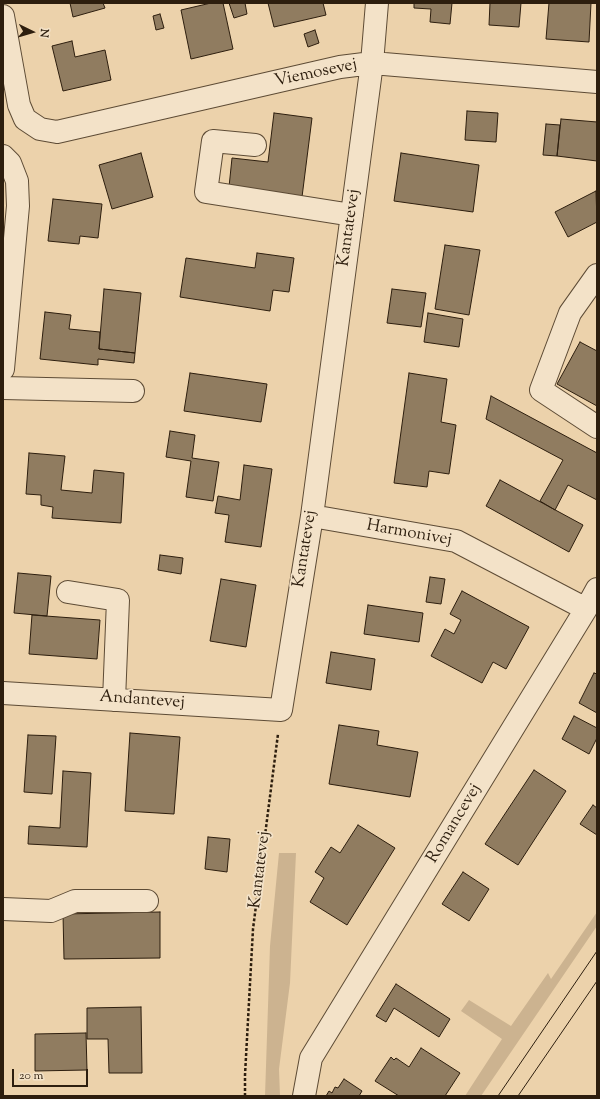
<!DOCTYPE html>
<style>
body{margin:0}
#map{position:relative;width:600px;height:1099px;overflow:hidden;background:#ecd2ab;font-family:"Sorts Mill Goudy",serif}
canvas{display:block}
.frame{position:absolute;inset:0;border:4px solid #2d1e0e;pointer-events:none}
.north{position:absolute;left:12px;top:12px;width:40px;height:40px;-webkit-text-stroke:3px #f3e2c8;paint-order:stroke;rotate:95deg;font-size:11px;font-weight:700;line-height:16px;text-align:center;color:#2d1e0e}
.north::after{content:'';display:block;margin:auto;width:14px;height:18px;background:#2d1e0e;clip-path:polygon(50% 0,100% 100%,50% 72%,0 100%)}
.scale{position:absolute;left:12px;top:1069px;width:76px;height:18px;box-sizing:border-box;border:2px solid #2d1e0e;border-top:0;padding-left:5px;font-size:12px;line-height:14px;white-space:nowrap;color:#2d1e0e;-webkit-text-stroke:3px #f3e2c8;paint-order:stroke}
</style>
<div id="map">
<canvas width="600" height="1099"></canvas>
<div class="frame"></div>
<div class="north">N</div>
<div class="scale">20 m</div>
</div>
<script>
const c = document.querySelector('canvas').getContext('2d');
c.lineJoin = 'round';
function fillPath(path, color) { c.fillStyle = color; c.fill(path, 'evenodd'); }
const shape = rows => new Path2D(rows.map(r => 'M' + r).join(''));
function stroke(path, color, width, dash) { c.strokeStyle = color; c.lineWidth = width; c.lineCap = dash ? 'butt' : 'round'; c.setLineDash(dash || []); c.stroke(path); }
function label(font, color, halo, rows, align = 'center') {
  c.font = font + ' "Sorts Mill Goudy",serif'; c.lineWidth = 3.5; c.setLineDash([]); c.textBaseline = 'middle'; c.strokeStyle = halo; c.fillStyle = color; for (const [text, x, y, turn = 0] of rows) {
    c.save(); c.translate(x, y); c.rotate((+turn || 0) * Math.PI / 180); c.textAlign = isNaN(turn) ? turn : align; if (halo) c.strokeText(text, 0, 0); c.fillText(text, 0, 0); c.restore();
  }
}
fillPath(shape([
 [279,853,296,853,290,983,279,1069,280,1096,265,1096,270,946],
 [597,912,597,926,481,1096,465,1096,502,1039,461,1011,469,1000,511,1026,548,973,551,979]
]), '#ccb390');
const building = shape([
 [70,3,103,3,105,8,73,17,70,3],
 [211,3,223,3,233,49,191,59,181,10,211,3],
 [229,3,245,3,247,14,234,18,229,3],
 [268,3,323,3,326,15,274,27,268,3],
 [414,3,452,3,450,24,430,22,431,9,414,8,414,3],
 [490,3,521,3,519,27,489,25,490,3],
 [549,3,591,3,589,42,546,39,549,3],
 [160,14,164,28,156,30,153,16,160,14],
 [315,30,319,43,308,47,304,34,315,30],
 [72,41,75,57,105,50,111,80,63,91,52,46,72,41],
 [467,111,498,113,496,142,465,140,467,111],
 [274,113,312,118,302,197,229,187,232,158,268,162,274,113],
 [561,119,597,122,597,161,557,156,561,119],
 [546,124,560,125,557,156,543,155,546,124],
 [141,153,153,197,112,209,99,165,141,153],
 [401,153,479,165,473,212,394,201,401,153],
 [596,191,597,222,568,237,555,212,596,191],
 [53,199,102,204,98,238,80,236,79,244,48,241,53,199],
 [445,245,480,250,469,315,435,309,445,245],
 [257,253,294,258,289,292,273,290,270,311,180,297,186,258,255,268,257,253],
 [104,289,141,293,135,353,99,349,104,289],
 [392,289,426,293,421,327,387,323,392,289],
 [45,312,71,315,69,329,100,332,99,349,135,353,134,363,98,359,98,365,40,359,45,312],
 [428,313,463,319,459,347,424,342,428,313],
 [580,342,597,351,597,406,557,384,580,342],
 [190,373,267,384,261,422,184,411,190,373],
 [409,373,447,379,441,422,456,425,449,474,429,471,427,487,394,483,409,373],
 [491,396,597,453,597,500,568,485,555,510,540,501,563,460,486,419,491,396],
 [170,431,195,435,192,458,219,462,213,501,186,497,191,461,166,457,170,431],
 [29,453,65,456,61,490,92,493,94,470,124,473,121,523,52,518,53,507,41,505,41,495,26,494,29,453],
 [244,465,272,469,261,547,225,542,229,515,215,513,218,496,240,500,244,465],
 [500,480,583,525,569,552,486,506,500,480],
 [160,555,183,558,181,574,158,570,160,555],
 [18,573,51,576,47,616,14,613,18,573],
 [430,577,445,579,441,604,426,602,430,577],
 [221,579,256,585,246,647,210,641,221,579],
 [462,591,529,627,506,669,493,662,482,683,431,656,445,629,454,634,461,620,450,614,462,591],
 [368,605,423,613,419,642,364,634,368,605],
 [32,615,100,620,97,659,29,654,32,615],
 [331,652,375,659,371,690,326,683,331,652],
 [594,673,597,674,597,713,579,703,594,673],
 [574,716,597,728,597,738,589,754,562,739,574,716],
 [339,725,379,731,377,745,418,752,410,797,329,784,339,725],
 [130,733,180,737,174,814,125,811,130,733],
 [28,735,56,736,52,794,24,792,28,735],
 [534,770,566,791,518,865,485,844,534,770],
 [63,771,91,773,87,847,28,844,29,826,60,828,63,771],
 [593,805,597,808,597,835,580,824,593,805],
 [358,825,395,848,347,925,310,902,324,878,315,872,331,847,340,853,358,825],
 [208,837,230,839,227,872,205,869,208,837],
 [463,872,489,889,469,921,442,904,463,872],
 [160,912,160,958,64,959,63,914,160,912],
 [396,984,450,1019,439,1037,394,1008,386,1022,376,1016,396,984],
 [141,1007,142,1073,109,1073,108,1039,87,1039,87,1008,141,1007],
 [86,1033,87,1070,35,1071,35,1034,86,1033],
 [421,1048,460,1073,445,1096,399,1096,375,1081,391,1057,394,1060,396,1058,409,1067,421,1048],
 [344,1079,362,1091,359,1096,326,1096,329,1091,332,1093,335,1087,338,1088,344,1079]
]);
fillPath(building, '#907c60');
stroke(building, '#2d1e0e', 1);
const minor = shape([
 [3,16,19,105,25,119,40,129,57,132,340,67,372,63,597,82],
 [255,145,213,141,206,192,352,215],
 [3,156,10,163,17,181,18,206,3,369],
 [597,275,570,313,541,390,597,427],
 [3,388,133,391],
 [312,516,456,541,586,609],
 [68,592,118,600,114,700],
 [3,693,281,710,312,516,372,63,377,3],
 [3,909,51,911,75,901,147,901],
 [304,1096,311,1058,586,609,597,589]
]);
stroke(minor, '#5d4b35', 24);
stroke(shape([
 [245,1096,245,1075,253,929,278,734]
]), '#2d1e0e', 2.5, [3, 2]);
stroke(minor, '#f3e2c8', 22);
stroke(shape([
 [498,1096,597,951],
 [518,1096,597,981]
]), '#2d1e0e', 1);
label('17px', '#2d1e0e', '#f3e2c8', [
 ["Viemosevej",316,74,-12],
 ["Kantatevej",350,228,-82],
 ["Harmonivej",409,534,10],
 ["Kantatevej",306,549,-81],
 ["Andantevej",142,701,4],
 ["Romancevej",455,824,-59],
 ["Kantatevej",261,870,-83]
]);
</script>
